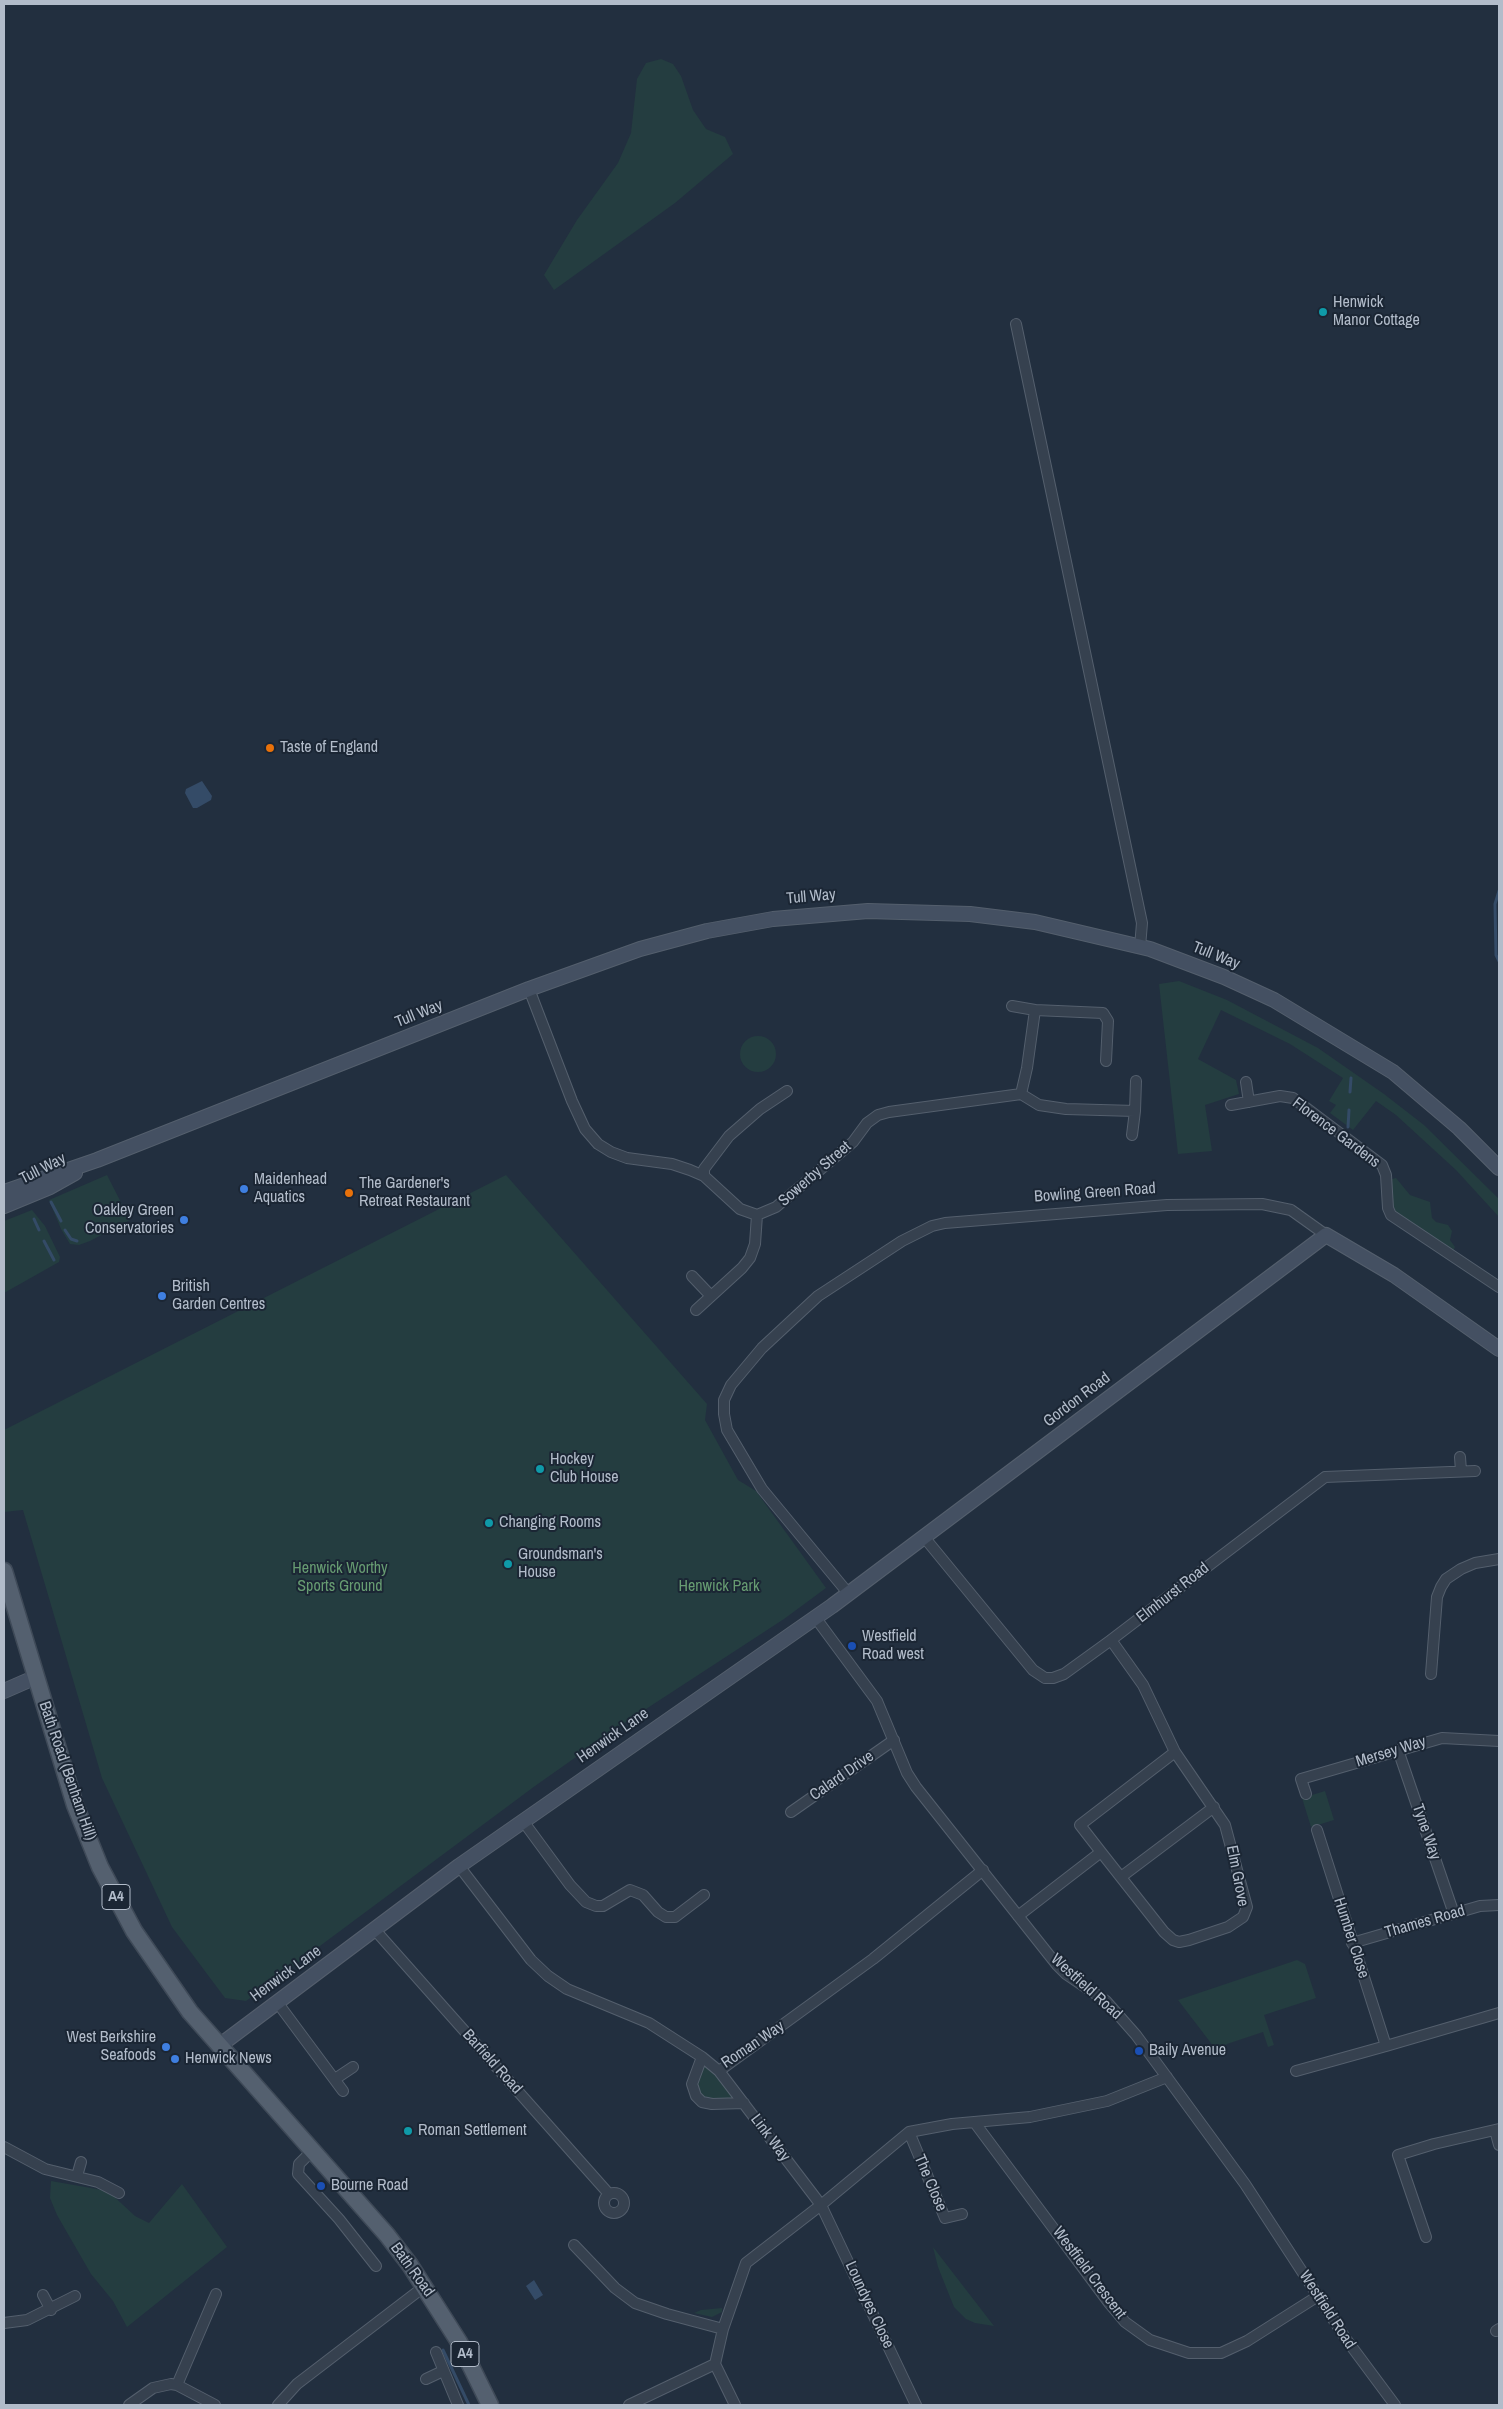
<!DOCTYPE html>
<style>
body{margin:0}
#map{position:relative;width:1503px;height:2409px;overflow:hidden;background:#222f3f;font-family:"Archivo Narrow",sans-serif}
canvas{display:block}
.frame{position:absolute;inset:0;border:5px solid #b2bcca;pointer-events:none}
</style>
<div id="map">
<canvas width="1503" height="2409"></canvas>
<div class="frame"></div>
</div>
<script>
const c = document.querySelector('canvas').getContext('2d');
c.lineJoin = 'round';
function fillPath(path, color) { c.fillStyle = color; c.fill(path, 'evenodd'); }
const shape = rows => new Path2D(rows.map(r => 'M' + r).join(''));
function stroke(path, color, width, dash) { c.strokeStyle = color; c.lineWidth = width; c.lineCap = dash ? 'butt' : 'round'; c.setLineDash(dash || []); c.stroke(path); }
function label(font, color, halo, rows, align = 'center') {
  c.font = font + ' "Archivo Narrow",sans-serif'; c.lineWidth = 4; c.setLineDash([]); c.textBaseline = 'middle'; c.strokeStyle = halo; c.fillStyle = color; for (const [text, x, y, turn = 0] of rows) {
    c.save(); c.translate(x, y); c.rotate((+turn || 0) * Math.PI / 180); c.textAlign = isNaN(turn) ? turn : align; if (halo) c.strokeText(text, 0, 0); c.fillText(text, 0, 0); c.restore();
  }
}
fillPath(shape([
 [661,59,673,64,681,76,693,110,706,129,725,137,733,154,675,203,554,290,544,275,577,220,618,163,631,133,637,79,646,63],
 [1179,981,1227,1000,1318,1048,1384,1094,1424,1125,1499,1199,1499,1217,1456,1170,1396,1115,1376,1101,1353,1130,1330,1113,1336,1105,1329,1101,1343,1078,1290,1044,1221,1010,1198,1059,1236,1080,1239,1094,1205,1105,1212,1151,1178,1154,1159,984],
 '740 1054a18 18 0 1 1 36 0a18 18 0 1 1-36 0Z',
 [107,1175,130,1220,90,1241,79,1245,70,1244,61,1229,49,1200],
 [506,1175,707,1404,705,1420,738,1480,756,1491,826,1588,784,1619,623,1724,535,1786,246,2001,225,1998,172,1927,102,1778,23,1510,4,1512,4,1430],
 [1396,1178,1410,1195,1430,1202,1432,1218,1436,1222,1448,1225,1452,1231,1450,1240,1455,1247,1453,1251,1396,1213,1392,1203,1392,1179],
 [32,1210,45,1226,60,1257,59,1262,4,1293,4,1221],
 [1325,1791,1334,1820,1311,1827,1302,1798],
 [1297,1960,1305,1964,1316,1998,1264,2015,1274,2045,1268,2047,1263,2032,1227,2044,1217,2051,1178,2000],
 [702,2057,744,2103,702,2102,692,2084],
 [51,2181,108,2191,135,2216,149,2223,182,2184,227,2247,127,2327,113,2301,91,2274,57,2215,50,2198],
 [933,2247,994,2326,975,2323,966,2319,954,2307,938,2267],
 [722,2308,722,2312,712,2317,694,2313,701,2310]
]), '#243d40');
fillPath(shape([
 [202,781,212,796,211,800,197,808,193,808,185,793,186,789],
 [534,2280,543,2295,535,2300,526,2286]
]), '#344b67');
stroke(shape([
 [1499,891,1495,904,1496,955,1499,961],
 [1350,1092,1351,1078],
 [1348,1127,1349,1110],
 [51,1202,61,1221],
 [34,1219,39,1230],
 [65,1230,71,1239,77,1241],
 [44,1241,54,1260],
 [443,2350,469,2405]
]), '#344b67', 3);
const street = shape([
 [1016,324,1142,923,1140,947],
 [529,989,572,1101,585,1129,598,1144,611,1152,627,1158,672,1164,690,1170,704,1176,740,1209,757,1215,776,1207,853,1142,867,1123,878,1115,889,1112,1021,1094,1039,1105,1066,1109,1135,1111,1136,1081],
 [1012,1006,1035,1010,1027,1068,1021,1094],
 [1035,1010,1103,1013,1108,1021,1106,1061],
 [1246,1082,1249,1102],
 [1231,1105,1280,1096,1293,1098,1382,1165,1386,1175,1388,1208,1391,1215,1499,1287],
 [1132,1135,1135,1111],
 [704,1176,704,1169,729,1136,760,1109,787,1091],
 [692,1276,711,1296],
 [696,1310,742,1268,750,1258,755,1244,757,1215],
 [1460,1457,1461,1471],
 [924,1537,1033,1670,1045,1678,1053,1678,1064,1674,1111,1640,1325,1477,1475,1471],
 [848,1593,762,1489,727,1430,724,1414,724,1400,731,1385,762,1348,818,1296,902,1241,932,1226,945,1223,1167,1205,1262,1204,1291,1210,1326,1235],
 [815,1617,877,1701,907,1773,916,1787,1057,1965,1066,1974,1106,2001,1136,2035,1245,2184,1346,2339,1395,2405],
 [1431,1674,1437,1597,1441,1587,1446,1579,1461,1569,1475,1563,1499,1559],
 [1398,1750,1454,1914],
 [1306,1794,1301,1779,1442,1738,1499,1741],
 [791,1812,894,1740],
 [523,1821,570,1885,586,1902,596,1906,603,1906,630,1890,643,1895,658,1912,666,1917,675,1917,704,1895],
 [1317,1830,1386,2046,1499,2013],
 [1101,1852,1164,1932,1173,1940,1179,1942,1189,1940,1228,1927,1243,1917,1247,1907,1225,1825,1175,1752],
 [459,1866,531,1960,548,1976,567,1989,649,2023,702,2057,719,2071,873,1959,983,1870],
 [1121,1877,1214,1807],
 [1018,1916,1101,1852,1080,1825,1175,1752,1143,1685,1111,1640],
 [375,1930,609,2194],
 [1352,1943,1480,1906,1499,1905],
 [277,2002,343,2091],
 [702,2057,692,2084,696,2096,702,2102,712,2104,744,2103],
 [719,2071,821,2205,916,2405],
 [1296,2071,1386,2046],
 [335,2079,353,2067],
 [975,2123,1109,2303,1125,2322,1150,2340,1189,2353,1221,2353,1247,2341,1318,2296],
 [1495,2130,1499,2145],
 [909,2132,945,2218,962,2214],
 [4,2147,45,2169,98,2182,119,2193],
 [312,2151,299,2164,298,2174,339,2219,376,2266],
 [77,2176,81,2162],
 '604 2203a10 10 0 1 1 20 0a10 10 0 1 1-20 0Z',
 [1426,2237,1398,2155,1434,2144,1499,2129],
 [574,2245,615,2288,635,2303,667,2314,723,2329],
 [43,2295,51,2310],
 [4,2323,27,2320,75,2296],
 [1496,2331,1499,2329],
 [436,2352,458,2405],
 [426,2379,443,2371],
 [177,2385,216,2294],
 [129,2405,153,2388,171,2384,177,2385,215,2405],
 [278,2405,297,2384,425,2286],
 [629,2405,715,2364],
 [735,2405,715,2364,723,2329,746,2263,821,2205,909,2132,952,2124,1030,2117,1107,2101,1167,2077]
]);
const secondary = shape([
 [4,1192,97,1160,529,989,640,949,707,931,773,919,868,911,970,914,1035,922,1150,949,1224,977,1274,1000,1393,1072,1459,1128,1499,1168],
 [4,1206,50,1187,75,1173],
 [4,1691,36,1677],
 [219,2046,459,1866,832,1606,1326,1235,1394,1275,1499,1349]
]);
const primary = shape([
 [4,1571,75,1805,100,1867,134,1931,190,2012,387,2235,410,2265,459,2342,490,2405]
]);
stroke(street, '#545f6d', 12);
stroke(secondary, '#545f6d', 16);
stroke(primary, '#3f4a58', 19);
stroke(street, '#36414f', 10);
stroke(secondary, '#445062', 14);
stroke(primary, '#54606f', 16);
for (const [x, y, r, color] of [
 [1323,312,5,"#0f9aa8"],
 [270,748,5,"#e8710a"],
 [244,1189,5,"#3f7fe0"],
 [349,1193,5,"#e8710a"],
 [184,1220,5,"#3f7fe0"],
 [162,1296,5,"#3f7fe0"],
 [540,1469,5,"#0f9aa8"],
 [489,1523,5,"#0f9aa8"],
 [508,1564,5,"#0f9aa8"],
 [852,1646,5,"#1a4fb4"],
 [166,2047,5,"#3f7fe0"],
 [1139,2051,5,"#1a4fb4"],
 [175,2059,5,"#3f7fe0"],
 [408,2131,5,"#0f9aa8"],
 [321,2186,5,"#1a4fb4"]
]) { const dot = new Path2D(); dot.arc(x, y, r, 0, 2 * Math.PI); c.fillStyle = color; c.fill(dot); stroke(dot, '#1b2634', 2); }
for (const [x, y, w] of [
 [116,1897,28],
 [465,2354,28]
]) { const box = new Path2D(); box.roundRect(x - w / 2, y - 12.5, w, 25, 4); c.fillStyle = '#1b2634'; c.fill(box); stroke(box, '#b2bcca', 1); }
label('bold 15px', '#b2bcca', null, [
 ["A4",116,1897],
 ["A4",465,2354]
]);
label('16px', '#b2bcca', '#1b2634', [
 ["Henwick",1333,303],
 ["Manor Cottage",1333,321],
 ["Taste of England",280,748],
 ["Maidenhead",254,1180],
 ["Aquatics",254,1198],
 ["The Gardener's",359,1184],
 ["Retreat Restaurant",359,1202],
 ["Oakley Green",174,1211,"right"],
 ["Conservatories",174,1229,"right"],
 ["British",172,1287],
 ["Garden Centres",172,1305],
 ["Hockey",550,1460],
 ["Club House",550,1478],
 ["Changing Rooms",499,1523],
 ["Groundsman's",518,1555],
 ["House",518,1573],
 ["Westfield",862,1637],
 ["Road west",862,1655],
 ["West Berkshire",156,2038,"right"],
 ["Seafoods",156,2056,"right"],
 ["Baily Avenue",1149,2051],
 ["Henwick News",185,2059],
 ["Roman Settlement",418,2131],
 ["Bourne Road",331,2186]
], 'left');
label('16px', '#b2bcca', '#1b2634', [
 ["Tull Way",811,897,-5],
 ["Tull Way",1216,956,22],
 ["Tull Way",419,1014,-22],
 ["Florence Gardens",1336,1133,37],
 ["Tull Way",43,1169,-27],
 ["Sowerby Street",815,1174,-41],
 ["Bowling Green Road",1095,1193,-4],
 ["Gordon Road",1077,1400,-37],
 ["Elmhurst Road",1173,1593,-38],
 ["Henwick Lane",613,1736,-35],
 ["Mersey Way",1391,1752,-17],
 ["Bath Road (Benham Hill)",67,1771,71],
 ["Calard Drive",842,1776,-35],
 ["Tyne Way",1426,1832,71],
 ["Elm Grove",1237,1876,79],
 ["Thames Road",1425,1922,-16],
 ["Humber Close",1351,1938,72],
 ["Henwick Lane",286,1974,-36],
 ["Westfield Road",1086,1987,42],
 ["Roman Way",753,2045,-34],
 ["Barfield Road",492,2062,48],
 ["Link Way",770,2138,53],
 ["The Close",930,2183,67],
 ["Bath Road",412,2270,54],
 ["Westfield Crescent",1089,2273,53],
 ["Loundyes Close",869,2305,65],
 ["Westfield Road",1327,2310,57]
]);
label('16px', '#679c72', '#1b2634', [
 ["Henwick Worthy",340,1569],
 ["Sports Ground",340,1587],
 ["Henwick Park",719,1587]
]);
</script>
